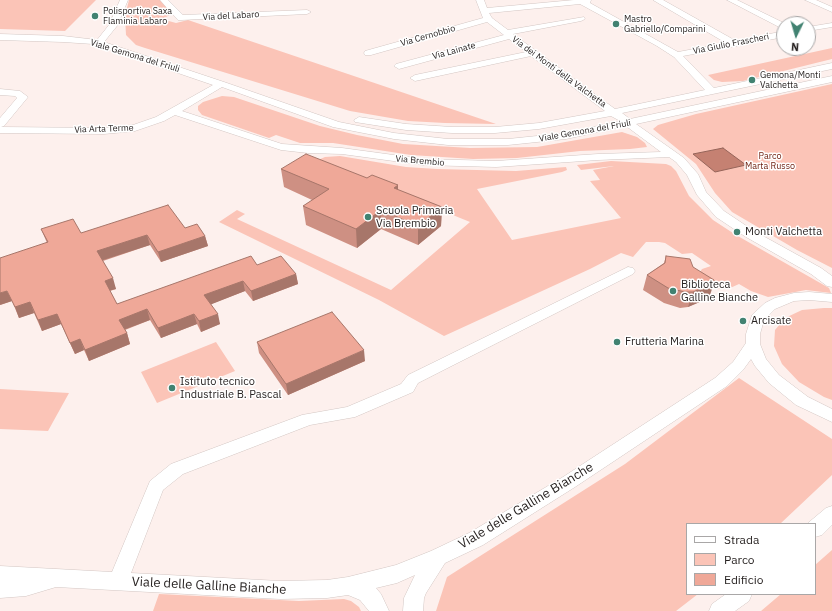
<!DOCTYPE html>
<style>
body{margin:0}
#map{position:relative;width:832px;height:611px;overflow:hidden;background:#fdf0ed;font-family:"IBM Plex Sans",sans-serif}
canvas{display:block}
.legend{position:absolute;left:686px;top:523px;width:130px;height:72px;box-sizing:border-box;background:#fff;border:1px solid #a9a7a7;margin:0;padding:5px 7px;list-style:none;font-size:12px;color:#282322}
.legend li{display:flex;align-items:center;gap:8px;height:20px}
.legend b{width:20px;border:1px solid #a9a7a7}
.north{position:absolute;left:776px;top:16px;width:40px;height:40px;box-sizing:border-box;background:#fff;border:1px solid #a9a7a7;border-radius:50%;rotate:185deg;font-size:11px;font-weight:700;line-height:16px;text-align:center;color:#282322}
.north::after{content:'';display:block;margin:auto;width:14px;height:18px;background:#418271;clip-path:polygon(50% 0,100% 100%,50% 72%,0 100%)}
</style>
<div id="map">
<canvas width="832" height="611"></canvas>
<ul class="legend">
<li><b style="height:5px;background:#fff"></b>Strada</li>
<li><b style="height:11px;background:#fbc4b7"></b>Parco</li>
<li><b style="height:11px;background:#efa898"></b>Edificio</li>
</ul>
<div class="north">N</div>
</div>
<script>
const c = document.querySelector('canvas').getContext('2d');
c.lineJoin = 'round';
function fillPath(path, color) { c.fillStyle = color; c.fill(path, 'evenodd'); }
const shape = rows => new Path2D(rows.map(r => 'M' + r).join(''));
function stroke(path, color, width, dash) { c.strokeStyle = color; c.lineWidth = width; c.lineCap = dash ? 'butt' : 'round'; c.setLineDash(dash || []); c.stroke(path); }
function label(font, color, halo, rows, align = 'center') {
  c.font = font + ' "IBM Plex Sans",sans-serif'; c.lineWidth = 3; c.setLineDash([]); c.textBaseline = 'middle'; c.strokeStyle = halo; c.fillStyle = color; for (const [text, x, y, turn = 0] of rows) {
    c.save(); c.translate(x, y); c.rotate((+turn || 0) * Math.PI / 180); c.textAlign = isNaN(turn) ? turn : align; if (halo) c.strokeText(text, 0, 0); c.fillText(text, 0, 0); c.restore();
  }
}
fillPath(shape([
 [0,0,96,0,65,31,0,29],
 [129,0,160,0,172,14,164,18,165,20,176,23,188,20,496,124,445,123,408,121,350,111,145,48,136,45,126,35,125,16],
 [832,48,832,59,743,81,722,82,714,80,708,75],
 [832,84,832,268,797,250,732,212,715,193,696,164,653,129,658,125,696,114],
 [222,96,234,97,320,126,357,135,403,144,470,148,537,147,622,132,637,137,645,143,647,147,630,149,580,151,517,158,473,159,411,155,333,143,300,143,276,135,269,138,202,115,198,110,198,106,203,102],
 [340,156,406,167,437,169,516,171,566,167,567,170,562,172,477,189,512,240,621,218,590,181,600,180,593,170,614,166,581,170,577,165,611,161,666,164,671,166,676,171,689,196,713,220,736,235,829,288,831,293,806,290,768,297,751,291,739,284,728,289,716,289,710,287,700,272,702,269,711,266,692,253,682,254,665,243,659,242,646,242,633,257,621,253,590,269,444,336,379,300,219,222,237,210,245,214,237,219,391,290,470,222,318,160,325,157],
 [824,308,832,308,832,400,824,397,799,382,782,364,774,346,775,330,785,318,802,310],
 [216,342,235,371,157,403,141,372],
 [739,378,832,439,832,475,780,524,687,524,687,594,698,594,676,611,436,611,447,577,625,464],
 [0,389,69,393,48,431,0,429],
 [832,550,832,611,761,611,781,594,815,594,815,565],
 [159,594,299,601,344,599,351,601,359,607,361,611,153,611]
]), '#fbc4b7');
const water = shape([
 [723,148,746,165,715,172,693,154,723,148]
]);
fillPath(water, '#c58172');
stroke(water, '#96655a', 1);
const minor = shape([
 [120,0,128,0,117,26,104,42,224,82,339,122,394,133,448,139,508,139,566,133,620,121,611,116,539,129,495,133,452,133,406,130,355,122,354,120,359,117,406,124,452,127,495,127,539,123,605,111,531,56,415,81,410,78,415,75,526,52,509,39,399,69,394,66,396,64,504,35,487,22,371,55,365,55,364,53,365,51,483,18,476,0,484,0,487,8,574,0,591,0,590,3,678,52,726,43,653,0,663,0,736,41,784,31,784,37,683,56,714,88,832,63,832,69,622,113,630,119,832,76,832,82,636,124,684,158,698,174,706,192,724,211,754,231,821,268,832,276,832,287,827,286,811,274,746,237,716,217,697,195,687,175,676,162,669,157,598,160,496,167,423,165,342,154,308,153,281,150,175,115,164,121,135,131,104,134,0,133,0,118,17,98,15,96,0,95,0,89,20,91,28,97,4,126,1,127,104,128,133,125,156,117,213,85,93,44,63,42,0,40,0,34,63,36,97,40,109,25,120,0],
 [580,4,657,46,674,57,705,90,615,109,513,34,581,21,585,19,584,17,508,30,492,18,489,13,580,4],
 [222,87,333,127,394,139,448,145,508,145,566,139,626,126,661,152,598,154,496,161,423,159,342,148,282,144,182,111,222,87],
 [160,0,168,0,183,15,307,10,311,12,307,14,181,20,178,20,160,0],
 [727,0,737,0,786,24,784,24,784,28,781,28,727,0],
 [805,0,816,0,832,7,832,12,805,0],
 [832,23,832,27,808,31,808,27,832,23],
 [628,267,633,268,635,271,633,274,418,383,413,392,355,417,310,425,183,474,163,490,131,573,280,581,327,580,348,577,396,565,431,551,469,533,563,477,715,378,733,362,746,343,746,334,752,315,765,303,775,298,794,293,809,292,832,294,832,302,809,300,794,301,775,309,764,320,760,334,760,344,766,359,779,375,808,397,832,409,832,422,796,405,769,383,755,366,751,359,743,370,727,386,575,487,483,545,445,563,426,593,424,598,423,611,403,611,404,598,415,575,397,583,376,588,381,594,389,611,369,611,360,600,348,595,327,598,280,599,56,587,26,596,0,598,0,566,112,572,150,481,171,464,302,415,347,407,401,384,408,375,628,267],
 [832,506,832,525,822,535,815,537,815,524,808,523,826,508,832,506],
 [726,594,752,594,749,601,735,611,709,611,712,604,726,594]
]);
stroke(minor, '#d3c6c3', 1);
fillPath(minor, '#fff');
fillPath(shape([
 [281,169,367,178,398,185,398,190,442,207,441,226,418,245,381,229,357,248,306,225,303,206,312,200,284,187],
 [185,228,205,236,208,246,161,262,150,245,103,261,116,289,110,291,117,304,257,265,296,274,298,284,253,301,245,291,211,304,220,324,201,332,197,324,161,338,150,320,125,330,127,333,130,344,89,361,84,350,75,354,61,324,42,331,34,313,19,318,12,301,0,305,47,243,41,229,81,233],
 [666,256,693,267,709,298,688,307,680,308,664,303,643,290,647,275,664,263],
 [257,342,365,361,288,395,259,353]
]), '#ce9083');
fillPath(shape([
 [398,185,398,204,394,188],
 [442,207,441,226,418,245,418,226],
 [381,210,381,229,357,248,356,229],
 [147,235,150,245,100,261,97,251],
 [205,236,208,246,161,262,158,252],
 [296,274,298,284,253,301,251,291],
 [113,278,116,289,108,291,105,281],
 [243,281,245,291,207,306,204,295],
 [714,283,709,298,688,307,693,292],
 [7,291,12,301,0,305,0,293],
 [30,302,34,313,19,318,15,307],
 [147,309,150,320,123,330,119,320],
 [57,314,61,324,42,331,38,320],
 [194,314,197,324,161,338,158,328],
 [218,314,220,324,201,332,199,321],
 [127,333,130,344,89,361,85,350],
 [80,339,84,350,75,354,70,343],
 [364,350,365,361,288,395,286,384]
]), '#a7766a');
const building = shape([
 [306,154,367,178,372,175,398,185,394,188,442,207,418,226,381,210,356,229,303,206,329,189,281,169,306,154],
 [168,205,185,228,197,224,205,236,158,252,147,235,97,251,113,278,105,281,117,304,251,256,257,265,281,256,296,274,251,291,243,281,204,295,218,314,199,321,194,314,158,328,147,309,119,320,127,333,85,350,80,339,70,343,57,314,38,320,30,302,15,307,7,291,0,293,0,258,48,242,41,229,73,219,81,233,168,205],
 [666,256,690,259,693,267,714,280,714,283,693,292,685,292,668,288,647,275,665,263,666,256],
 [332,312,364,350,286,384,257,342,332,312]
]);
fillPath(building, '#efa898');
stroke(building, '#a7766a', 1);
for (const [x, y, r, color] of [
 [95,16,4,"#418271"],
 [616,24,4,"#418271"],
 [752,80,4,"#418271"],
 [368,217,4,"#418271"],
 [737,232,4,"#418271"],
 [673,291,4,"#418271"],
 [743,321,4,"#418271"],
 [617,342,4,"#418271"],
 [172,388,4,"#418271"]
]) { const dot = new Path2D(); dot.arc(x, y, r, 0, 2 * Math.PI); c.fillStyle = color; c.fill(dot); stroke(dot, '#fff', 1.5); }
label('9px', '#282322', '#fff', [
 ["Polisportiva Saxa",103,11],
 ["Flaminia Labaro",103,21],
 ["Mastro",624,19],
 ["Gabriello/Comparini",624,29],
 ["Gemona/Monti",760,75],
 ["Valchetta",760,85]
], 'left');
label('9px', '#282322', '#fff', [
 ["Via del Labaro",231,16,-3],
 ["Via Cernobbio",428,36,-16],
 ["Via Giulio Frascheri",731,44,-11],
 ["Via Lainate",454,51,-15],
 ["Viale Gemona del Friuli",135,56,17],
 ["Via dei Monti della Valchetta",559,72,36],
 ["Via Arta Terme",104,129,-2],
 ["Viale Gemona del Friuli",585,131,-10],
 ["Via Brembio",420,161,5]
]);
label('9px', '#6b1a0a', '#fff', [
 ["Parco",770,156],
 ["Marta Russo",770,166]
]);
label('11px', '#282322', '#fff', [
 ["Scuola Primaria",376,211],
 ["Via Brembio",376,224],
 ["Monti Valchetta",745,232],
 ["Biblioteca",681,285],
 ["Galline Bianche",681,298],
 ["Arcisate",751,321],
 ["Frutteria Marina",625,342],
 ["Istituto tecnico",180,382],
 ["Industriale B. Pascal",180,395]
], 'left');
label('13px', '#282322', '#fff', [
 ["Viale delle Galline Bianche",526,506,-31],
 ["Viale delle Galline Bianche",209,586,3]
]);
</script>
